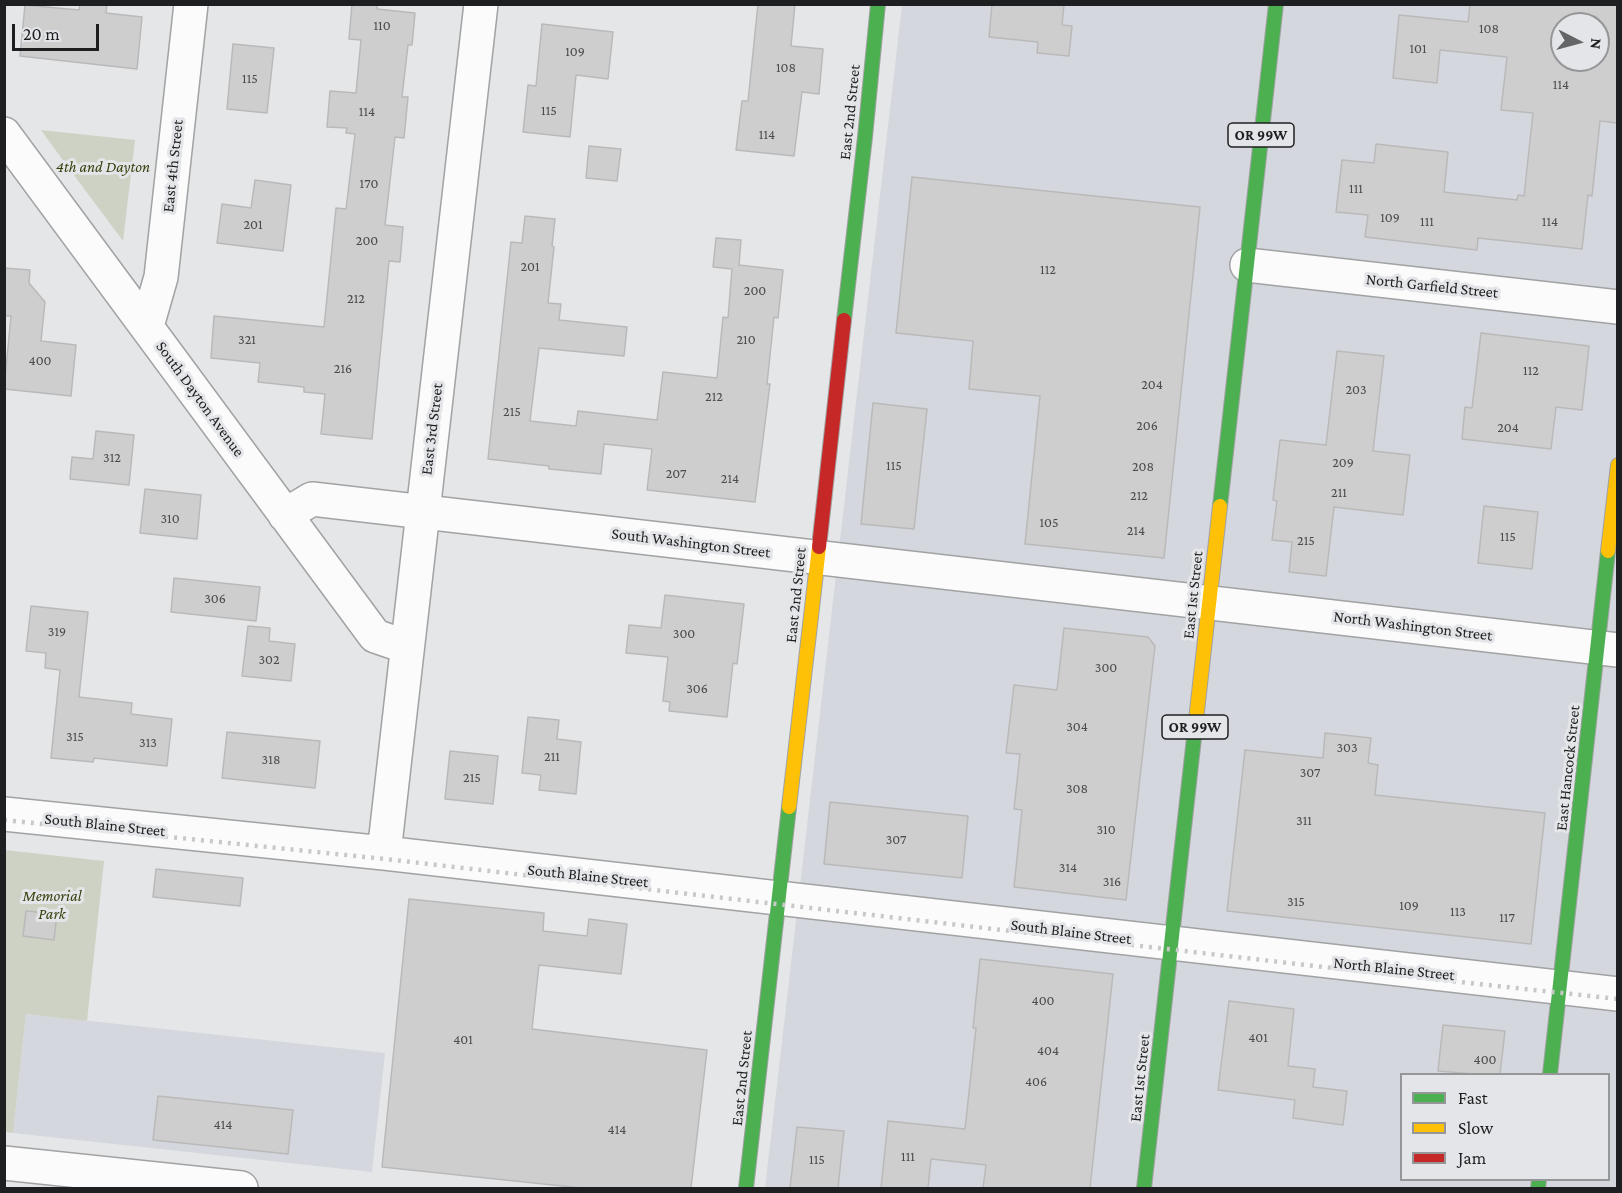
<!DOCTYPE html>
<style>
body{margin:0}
#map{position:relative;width:1622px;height:1193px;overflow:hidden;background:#e5e6e7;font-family:"Crimson Pro",serif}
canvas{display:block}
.frame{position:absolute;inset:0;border:6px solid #1e1f20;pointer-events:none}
.legend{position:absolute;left:1400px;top:1073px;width:210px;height:108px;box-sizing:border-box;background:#e4e5e8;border:2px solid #959698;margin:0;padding:8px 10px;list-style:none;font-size:18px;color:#1e1f20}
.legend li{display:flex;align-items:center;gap:12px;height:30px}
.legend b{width:30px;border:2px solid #959698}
.north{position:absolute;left:1550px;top:12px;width:60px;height:60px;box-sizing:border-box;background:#e4e5e8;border:2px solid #959698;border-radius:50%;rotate:96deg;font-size:16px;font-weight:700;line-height:24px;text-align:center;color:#1e1f20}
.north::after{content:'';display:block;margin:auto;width:21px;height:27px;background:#646566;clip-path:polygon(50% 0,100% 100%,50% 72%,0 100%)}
.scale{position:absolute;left:12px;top:24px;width:87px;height:27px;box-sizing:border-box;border:3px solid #1e1f20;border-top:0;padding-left:8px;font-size:18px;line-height:21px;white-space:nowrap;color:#1e1f20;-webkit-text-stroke:4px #e4e5e8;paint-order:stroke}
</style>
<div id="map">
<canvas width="1622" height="1193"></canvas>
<div class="frame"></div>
<ul class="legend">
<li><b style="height:8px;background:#4caf50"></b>Fast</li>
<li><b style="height:8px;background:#ffc107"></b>Slow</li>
<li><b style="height:8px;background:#c62828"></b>Jam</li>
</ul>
<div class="north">N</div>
<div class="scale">20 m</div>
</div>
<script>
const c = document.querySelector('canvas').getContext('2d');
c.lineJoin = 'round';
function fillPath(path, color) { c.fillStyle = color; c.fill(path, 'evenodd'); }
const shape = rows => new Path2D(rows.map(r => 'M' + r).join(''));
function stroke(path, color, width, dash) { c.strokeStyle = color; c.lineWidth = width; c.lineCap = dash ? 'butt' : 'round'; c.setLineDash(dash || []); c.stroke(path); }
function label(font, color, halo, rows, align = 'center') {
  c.font = font + ' "Crimson Pro",serif'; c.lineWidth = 6; c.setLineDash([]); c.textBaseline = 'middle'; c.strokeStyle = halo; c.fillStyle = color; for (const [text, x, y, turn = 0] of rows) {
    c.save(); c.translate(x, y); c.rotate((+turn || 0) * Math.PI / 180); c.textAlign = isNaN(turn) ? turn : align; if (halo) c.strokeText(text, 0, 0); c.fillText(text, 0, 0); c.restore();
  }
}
fillPath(shape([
 [902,5,1617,5,1617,1188,765,1188],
 [1562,24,1598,24,1598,60,1562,60],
 [1402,1074,1608,1074,1608,1180,1402,1180],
 [26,1014,385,1053,372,1172,13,1133]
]), '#d4d7dd');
fillPath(shape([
 [41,130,135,140,123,241,62,159],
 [5,850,104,861,87,1021,26,1014,13,1133,5,1132]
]), '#ced2c5');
const building = shape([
 [80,4,107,4,106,13,142,17,137,69,20,56,25,5,79,10,80,4],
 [352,4,377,4,377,9,415,13,412,45,408,45,402,97,408,97,404,138,395,137,385,225,403,227,400,262,389,261,372,439,321,434,325,394,304,392,304,387,258,382,260,363,211,358,214,316,324,327,336,208,346,209,355,134,346,133,347,128,327,127,330,91,356,93,361,40,349,39,352,4],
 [758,4,795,4,791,46,823,49,819,94,802,92,794,156,736,150,742,101,748,101,758,4],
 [992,4,1064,4,1062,25,1072,26,1069,56,1037,53,1038,42,989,37,992,4],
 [1470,4,1617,4,1617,123,1600,121,1592,196,1588,195,1582,249,1478,238,1477,250,1365,237,1368,215,1336,212,1342,160,1374,163,1376,144,1448,152,1444,192,1517,200,1518,195,1524,196,1533,113,1501,110,1507,57,1440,50,1437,83,1393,78,1399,15,1468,22,1470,4],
 [1562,24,1598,24,1598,60,1562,60,1562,24],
 [542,24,613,32,608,79,576,75,570,137,523,132,528,85,536,86,542,24],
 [233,44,274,48,267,113,227,109,233,44],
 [589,146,621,149,617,181,586,178,589,146],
 [912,177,1200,207,1164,558,1025,544,1040,396,969,389,973,341,896,333,912,177],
 [255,180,291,185,283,251,217,243,222,204,251,208,255,180],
 [525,216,555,219,552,246,554,247,548,303,561,304,559,320,627,327,624,356,539,348,530,421,576,426,578,411,657,420,663,372,717,378,723,317,728,318,732,269,713,267,716,238,741,240,739,265,783,270,778,318,774,317,767,384,770,384,755,502,647,490,652,449,604,444,601,474,549,469,549,466,488,459,511,242,522,243,525,216],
 [4,268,30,270,29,283,45,302,41,341,76,345,71,396,4,389,11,316,4,316,4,268],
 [1481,333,1589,346,1582,410,1556,407,1551,449,1462,439,1465,407,1472,408,1481,333],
 [1337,351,1384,356,1373,451,1410,455,1403,515,1334,507,1326,576,1289,572,1292,542,1272,540,1277,501,1273,500,1280,440,1326,445,1337,351],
 [873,403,927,409,914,529,861,524,873,403],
 [96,431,134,435,129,485,70,479,72,457,93,459,96,431],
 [145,489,201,495,197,539,140,533,145,489],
 [1484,506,1538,512,1532,569,1478,563,1484,506],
 [174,578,260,587,256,621,171,612,174,578],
 [665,595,744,604,737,664,733,663,727,717,669,711,670,702,663,701,668,657,626,653,629,625,661,628,665,595],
 [31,606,88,612,79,697,132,703,131,714,172,719,167,766,94,758,93,762,51,758,60,670,45,668,46,653,26,651,31,606],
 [248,626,270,628,269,641,295,644,291,681,242,676,248,626],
 [1064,628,1148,637,1155,646,1126,900,1014,887,1022,810,1014,809,1020,754,1006,753,1014,685,1057,690,1064,628],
 [528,717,559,720,557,739,581,742,576,794,539,790,541,775,522,773,528,717],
 [227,732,320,741,315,788,222,778,227,732],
 [1325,733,1371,738,1368,763,1378,765,1375,795,1545,813,1531,944,1227,911,1245,750,1323,758,1325,733],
 [450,751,498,756,493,804,445,799,450,751],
 [830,802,968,816,962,878,824,864,830,802],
 [156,869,243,878,240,906,153,897,156,869],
 [409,899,544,913,543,931,587,936,589,919,627,924,621,974,539,965,532,1029,707,1050,691,1188,581,1188,382,1167,409,899],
 [26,911,57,914,54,940,23,936,26,911],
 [980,959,1113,974,1090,1188,983,1188,986,1165,931,1159,928,1188,881,1188,888,1121,965,1129,976,1028,973,1028,980,959],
 [1229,1001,1294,1009,1288,1066,1315,1069,1313,1087,1347,1091,1343,1125,1293,1118,1295,1100,1218,1090,1229,1001],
 [1443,1025,1505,1031,1500,1074,1474,1074,1438,1071,1443,1025],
 [158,1096,293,1110,288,1154,153,1140,158,1096],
 [797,1127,844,1131,838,1188,790,1188,797,1127]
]);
fillPath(building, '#cececf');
stroke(building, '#bab9ba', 1.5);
const street = shape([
 [4,134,375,636,407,647],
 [1247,265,1618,307],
 [147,326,161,277,191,4],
 [285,515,312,499,1618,650],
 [4,814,384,853,1618,994],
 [384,853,481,4],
 [4,1163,241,1188]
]);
const fast = shape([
 [844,320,865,137,878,4],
 [1220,506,1276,4],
 [1550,1074,1608,551],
 [746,1188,789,807],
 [1144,1188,1195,729],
 [1538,1188,1539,1180]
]);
const slow = shape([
 [1608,551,1618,465],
 [1195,729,1220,506],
 [789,807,819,547]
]);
const jam = shape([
 [819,547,844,320]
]);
stroke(street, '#a1a2a3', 36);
stroke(fast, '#a1a2a3', 16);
stroke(slow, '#a1a2a3', 16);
stroke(jam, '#a1a2a3', 16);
stroke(street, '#fbfbfb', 33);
stroke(fast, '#4caf50', 14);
stroke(slow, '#ffc107', 14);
stroke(jam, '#c62828', 14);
stroke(shape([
 [4,820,385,859,1367,972,1618,999]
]), '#c8c8c9', 4.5, [3, 6]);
label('14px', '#4a4b4c', null, [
 ["110",382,26],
 ["108",1489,29],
 ["101",1418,49],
 ["109",575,52],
 ["108",786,68],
 ["115",250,79],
 ["114",1561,85],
 ["115",549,111],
 ["114",367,112],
 ["114",767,135],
 ["170",369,184],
 ["111",1356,189],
 ["109",1390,218],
 ["111",1427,222],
 ["114",1550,222],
 ["201",253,225],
 ["200",367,241],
 ["201",530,267],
 ["112",1048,270],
 ["200",755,291],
 ["212",356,299],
 ["321",247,340],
 ["210",746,340],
 ["400",40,361],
 ["216",343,369],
 ["112",1531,371],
 ["204",1152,385],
 ["203",1356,390],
 ["212",714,397],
 ["215",512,412],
 ["206",1147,426],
 ["204",1508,428],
 ["312",112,458],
 ["209",1343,463],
 ["115",894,466],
 ["208",1143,467],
 ["207",676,474],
 ["214",730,479],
 ["211",1339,493],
 ["212",1139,496],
 ["310",170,519],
 ["105",1049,523],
 ["214",1136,531],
 ["115",1508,537],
 ["215",1306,541],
 ["306",215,599],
 ["319",57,632],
 ["300",684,634],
 ["302",269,660],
 ["300",1106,668],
 ["306",697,689],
 ["304",1077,727],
 ["315",75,737],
 ["313",148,743],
 ["303",1347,748],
 ["211",552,757],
 ["318",271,760],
 ["307",1310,773],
 ["215",472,778],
 ["308",1077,789],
 ["311",1304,821],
 ["310",1106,830],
 ["307",896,840],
 ["314",1068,868],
 ["316",1112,882],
 ["315",1296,902],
 ["109",1409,906],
 ["113",1458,912],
 ["117",1507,918],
 ["400",1043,1001],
 ["401",1258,1038],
 ["401",463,1040],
 ["404",1048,1051],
 ["400",1485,1060],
 ["406",1036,1082],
 ["414",223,1125],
 ["414",617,1130],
 ["111",908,1157],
 ["115",817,1160]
]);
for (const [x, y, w] of [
 [1261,135,66],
 [1195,727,66]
]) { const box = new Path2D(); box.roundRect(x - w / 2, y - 12, w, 24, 4.5); c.fillStyle = '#e4e5e8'; c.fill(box); stroke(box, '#1e1f20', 1.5); }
label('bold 15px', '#1e1f20', null, [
 ["OR 99W",1261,135],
 ["OR 99W",1195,727]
]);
label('16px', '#1e1f20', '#e4e5e8', [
 ["East 2nd Street",850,112,-84],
 ["East 4th Street",173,166,-84],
 ["North Garfield Street",1432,286,6],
 ["South Dayton Avenue",200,399,54],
 ["East 3rd Street",432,429,-83],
 ["South Washington Street",691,543,7],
 ["East 2nd Street",796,595,-84],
 ["East 1st Street",1193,595,-84],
 ["North Washington Street",1413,626,7],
 ["East Hancock Street",1568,768,-84],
 ["South Blaine Street",105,825,6],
 ["South Blaine Street",588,876,6],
 ["South Blaine Street",1071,932,7],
 ["North Blaine Street",1394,969,6],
 ["East 2nd Street",742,1078,-84],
 ["East 1st Street",1140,1078,-84]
]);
label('italic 16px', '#37400d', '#e4e5e8', [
 ["4th and Dayton",103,167],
 ["Memorial",52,896],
 ["Park",52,914]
]);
</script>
